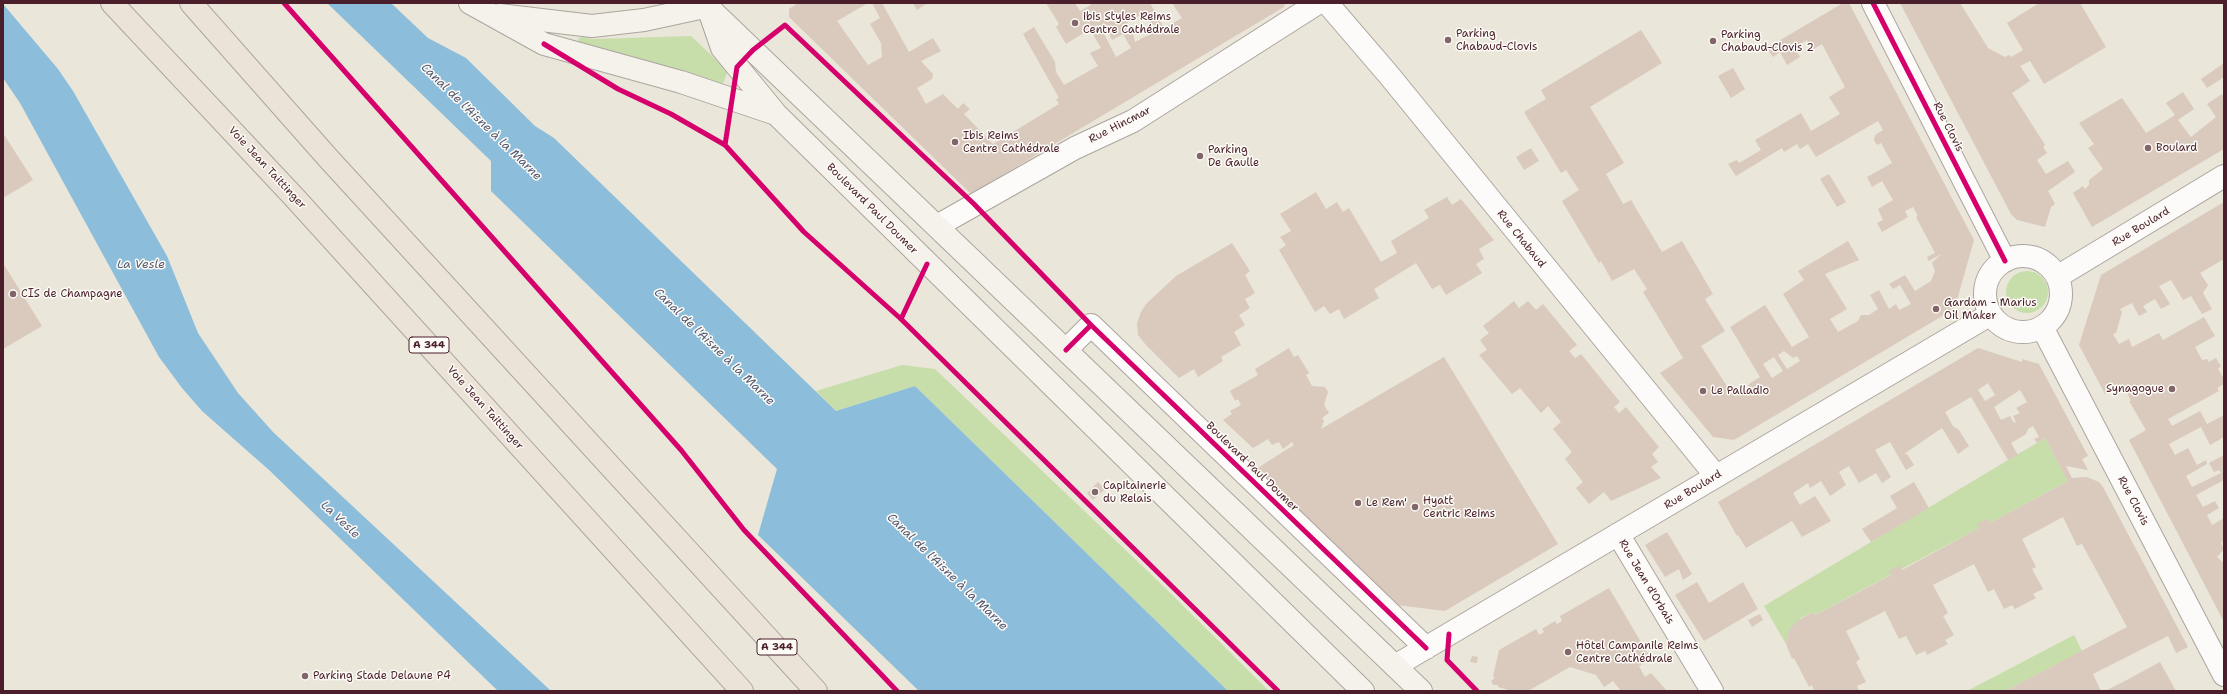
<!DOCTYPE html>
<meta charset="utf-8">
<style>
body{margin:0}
#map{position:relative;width:2227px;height:694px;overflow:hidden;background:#eae6d9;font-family:"Shantell Sans",sans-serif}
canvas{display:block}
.frame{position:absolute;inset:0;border:4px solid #4a1f2b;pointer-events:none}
</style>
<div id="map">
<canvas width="2227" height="694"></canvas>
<div class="frame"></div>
</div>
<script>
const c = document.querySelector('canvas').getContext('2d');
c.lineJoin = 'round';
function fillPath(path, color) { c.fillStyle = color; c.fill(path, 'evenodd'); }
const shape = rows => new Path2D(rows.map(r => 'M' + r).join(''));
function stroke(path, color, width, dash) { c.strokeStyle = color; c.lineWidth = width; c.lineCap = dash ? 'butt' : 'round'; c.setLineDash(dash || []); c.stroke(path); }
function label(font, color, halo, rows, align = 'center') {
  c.font = font + ' "Shantell Sans",sans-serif'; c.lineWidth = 3; c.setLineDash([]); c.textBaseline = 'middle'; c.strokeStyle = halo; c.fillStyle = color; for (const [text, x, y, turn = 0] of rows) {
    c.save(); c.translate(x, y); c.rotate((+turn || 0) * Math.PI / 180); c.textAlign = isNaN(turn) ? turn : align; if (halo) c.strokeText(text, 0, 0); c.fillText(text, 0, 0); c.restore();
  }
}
fillPath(shape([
 [691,36,728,71,722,86,577,43,579,38,583,37,593,39],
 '2006 292a21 21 0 1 1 42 0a21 21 0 1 1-42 0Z',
 [902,365,935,369,1157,580,1269,691,1228,691,915,386,836,411,816,391],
 [2045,438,2068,481,1990,523,1988,519,1983,521,1979,528,1815,615,1813,612,1801,618,1789,630,1786,644,1764,606],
 [2074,635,2082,651,2005,691,1967,691]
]), '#c7deab');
fillPath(shape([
 [327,3,391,3,428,38,466,58,535,126,554,138,836,411,915,386,1228,691,919,691,758,535,777,469,491,191,491,161],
 [3,4,58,69,73,91,167,256,198,333,238,393,273,432,551,691,498,691,269,470,202,411,182,388,159,357,20,103,3,78]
]), '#8cbdda');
fillPath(shape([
 [798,3,868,3,837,21,868,65,882,57,881,43,870,24,880,18,872,3,882,3,909,52,933,38,941,51,921,61,933,74,932,79,917,88,926,104,943,94,958,109,963,103,970,109,964,114,993,144,1059,104,1056,99,1059,98,1023,34,1034,27,1055,62,1056,72,1064,85,1098,66,1090,53,1101,48,1090,29,1066,44,1056,27,1059,24,1046,3,1075,3,1080,11,1094,3,1150,3,1164,28,1182,18,1172,3,1285,3,1284,7,971,194,789,17,789,9],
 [1144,13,1150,24,1155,25,1158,30,1135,42,1133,33,1127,23],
 [1104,25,1112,40,1123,34,1131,48,1116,57,1101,28],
 [913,3,925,3,926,4,917,10],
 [1843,3,1849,3,1974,240,1955,307,1954,309,1734,440,1713,437,1660,373,1683,358,1643,292,1647,289,1634,269,1612,281,1601,261,1599,263,1562,201,1579,190,1566,170,1561,173,1524,112,1546,99,1541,90,1641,30,1662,63,1590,107,1624,163,1606,174,1623,204,1631,200,1662,252,1682,241,1713,294,1705,299,1725,331,1701,346,1732,394,1736,396,1748,389,1749,384,1760,377,1730,327,1765,305,1792,347,1809,337,1783,294,1804,280,1798,271,1848,241,1859,260,1825,274,1847,309,1830,319,1838,332,1858,321,1861,315,1869,315,1878,309,1870,295,1879,290,1889,309,1896,304,1899,310,1911,304,1900,285,1893,289,1889,284,1905,275,1915,291,1931,281,1935,271,1932,263,1941,254,1929,261,1927,257,1935,253,1916,217,1918,216,1913,207,1905,211,1908,217,1882,232,1877,223,1883,220,1878,209,1893,200,1882,181,1872,187,1867,177,1892,163,1881,143,1877,145,1874,140,1875,135,1883,130,1878,121,1816,157,1808,144,1800,149,1797,144,1784,152,1782,148,1736,176,1728,164,1737,160,1739,163,1761,150,1755,140,1801,113,1811,131,1840,114,1829,97,1845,87,1822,44,1812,50,1807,40,1794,47,1800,57,1787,65,1780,52,1773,57,1767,48],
 [1784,351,1793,358,1797,356,1800,361,1787,369,1778,355],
 [1774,357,1783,371,1772,378,1763,364],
 [1900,3,1960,3,1988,48,2005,57,2009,55,2011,57,2023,50,2007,23,2039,3,2080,3,2106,47,2044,84,2030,61,2020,66,2030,81,2012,93,2045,145,2043,147,2047,153,2037,160,2046,174,2068,161,2075,172,2048,191,2055,204,2051,207,2045,227,2017,220,2011,214],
 [2224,63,2224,77,2207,88,2201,79],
 [1733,68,1745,89,1731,98,1718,76],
 [2183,92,2194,109,2178,120,2191,137,2216,117,2207,104,2222,94,2224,98,2224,149,2092,227,2073,193,2083,186,2085,189,2089,185,2089,180,2103,169,2088,148,2094,144,2079,123,2122,98,2146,133,2175,115,2166,103],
 [3,133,33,180,3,198],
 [1531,148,1539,161,1524,170,1516,157],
 [1829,174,1846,202,1837,207,1820,179],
 [1316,192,1326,209,1337,202,1343,212,1349,208,1381,262,1397,253,1391,241,1429,218,1424,210,1447,197,1452,205,1461,199,1494,240,1479,249,1484,259,1476,264,1482,273,1446,295,1440,285,1432,289,1416,263,1374,289,1379,298,1344,319,1339,309,1330,314,1324,306,1315,312,1279,250,1286,245,1280,237,1291,231,1280,214],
 [2224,202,2224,259,2200,273,2208,285,2203,293,2212,309,2202,314,2191,296,2183,300,2171,280,2159,286,2170,304,2161,309,2155,299,2143,306,2147,312,2139,316,2132,303,2120,309,2122,312,2116,333,2113,334,2119,344,2129,339,2132,347,2159,333,2163,340,2204,317,2215,336,2195,347,2202,360,2207,359,2209,362,2216,358,2221,366,2218,369,2224,379,2224,384,2217,388,2219,391,2168,419,2172,426,2200,411,2207,424,2224,415,2224,437,2210,445,2201,427,2169,444,2175,455,2188,448,2197,465,2206,460,2207,464,2186,476,2192,487,2221,473,2219,470,2214,472,2209,463,2224,455,2224,480,2196,495,2203,507,2215,501,2219,508,2207,515,2212,525,2224,518,2224,540,2221,543,2224,549,2217,557,2224,563,2224,622,2129,440,2146,430,2129,401,2131,401,2123,385,2105,394,2079,345,2101,275],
 [1232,243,1250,271,1245,275,1255,293,1245,299,1250,308,1239,315,1245,325,1234,332,1241,345,1221,357,1223,361,1198,377,1194,369,1179,378,1146,345,1138,335,1137,323,1141,312,1146,304,1176,276],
 [3,263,42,326,3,349],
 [1514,301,1519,308,1528,301,1536,310,1543,304,1577,345,1569,351,1575,358,1581,354,1620,402,1614,407,1619,413,1626,407,1659,447,1652,454,1658,462,1651,467,1661,478,1611,501,1604,492,1589,504,1576,488,1583,482,1565,459,1572,452,1553,429,1561,422,1548,406,1541,413,1520,388,1512,394,1479,355,1487,350,1480,340,1489,333,1483,326],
 [1289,348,1294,357,1298,355,1309,373,1306,375,1312,386,1325,387,1328,392,1324,405,1329,413,1322,418,1324,421,1321,429,1444,357,1558,544,1445,611,1397,605,1256,469,1294,445,1292,442,1283,449,1279,442,1272,445,1268,439,1253,448,1223,420,1232,414,1230,411,1241,405,1238,399,1235,401,1230,391,1258,375,1255,369],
 [1978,348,2022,362,2022,359,2039,364,2088,456,2082,459,2088,470,2066,466,2072,478,2087,477,2099,482,2103,487,2188,647,2176,653,2168,636,2093,674,2101,691,2005,691,2127,627,2082,544,2077,546,2063,517,2022,539,2036,567,2032,569,2043,589,2033,594,2036,598,2015,609,2012,605,2004,609,1994,589,1988,592,1974,564,1933,585,1948,613,1943,616,1954,635,1945,640,1948,644,1927,655,1925,651,1916,655,1906,636,1899,639,1885,611,1846,631,1860,659,1856,662,1866,682,1857,686,1859,691,1814,691,1812,685,1809,687,1794,658,1792,659,1786,644,1789,630,1797,621,1813,612,1815,615,1846,599,1891,575,1889,571,1900,565,1902,570,1979,528,1977,524,1983,521,1988,519,1990,523,2068,481,2066,478,2045,438,2037,443,2034,439,2039,437,2033,426,2028,429,2026,434,2011,443,2018,455,2008,460,1971,397,1945,412,1953,426,1959,430,1969,446,1958,454,1942,428,1904,454,1907,454,1914,465,1906,470,1890,442,1875,450,1891,477,1882,483,1876,473,1859,483,1849,466,1839,472,1846,485,1830,496,1821,481,1810,488,1808,483,1793,493,1800,505,1815,496,1831,521,1802,537,1792,521,1746,548,1738,535,1737,536,1718,502],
 [1988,383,1995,395,1985,401,1978,390],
 [2020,390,2027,402,2016,408,2020,413,2013,416,2016,422,2014,423,2010,416,2001,420,1994,407],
 [1098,482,1105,489,1093,500,1087,493],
 [1914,482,1929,508,1871,542,1862,529,1897,508,1890,496],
 [1667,532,1692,574,1683,580,1679,569,1665,577,1645,545],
 [1697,582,1709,603,1743,582,1758,609,1704,641,1675,595],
 [1609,588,1651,659,1639,666,1642,672,1645,677,1651,673,1667,691,1621,691,1613,681,1604,687,1596,675,1570,667,1528,691,1512,691,1498,687,1498,685,1493,685,1491,681,1495,678,1493,677,1499,650,1536,629,1539,635,1544,632,1542,629,1555,621,1557,624,1562,621,1560,616],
 [1760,614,1763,620,1752,627,1748,620],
 [1472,656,1478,657,1477,663,1470,662],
 [2160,662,2176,691,2105,691,2123,682]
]), '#d9cabd');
const street = shape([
 [1327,3,1388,74,1716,476],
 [1873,3,2005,261],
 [937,226,1075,148,1133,121,1318,3],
 '1985 294a38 38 0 1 1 76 0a38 38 0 1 1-76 0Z',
 [2057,277,2224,176],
 [2042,327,2224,675],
 [1066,350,1091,325,1426,648],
 [1618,534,1712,691],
 [1395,666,1991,314]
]);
const secondary = shape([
 [470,3,544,44,681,82,776,114],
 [691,3,708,7,1421,691],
 [709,10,722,48,776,114,1363,691],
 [499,15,592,26,644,20,709,6]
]);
const highway = shape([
 [112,3,294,197,742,691],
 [191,3,328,158,816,691]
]);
stroke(street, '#aca59f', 24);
stroke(secondary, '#aca59f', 24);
stroke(highway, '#aca59f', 24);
stroke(street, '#fcfbf9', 22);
stroke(secondary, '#f5f2ec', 22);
stroke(highway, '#ebe3d7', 22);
stroke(shape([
 [284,3,681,450,744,530,897,691],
 [1873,3,2005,261],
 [544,44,618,89,671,114,725,145,804,232,901,319,1278,691],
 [725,145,737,67,753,50,785,25,974,204,1091,325],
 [901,319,927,264],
 [1066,350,1091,325,1426,648],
 [1449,634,1447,660,1477,691]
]), '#d6006c', 5);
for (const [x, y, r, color] of [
 [1075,23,4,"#826568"],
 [1448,40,4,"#826568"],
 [1713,41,4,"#826568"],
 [955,142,4,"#826568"],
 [2148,148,4,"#826568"],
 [1200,156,4,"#826568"],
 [13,294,4,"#826568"],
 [1936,309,4,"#826568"],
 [2172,389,4,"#826568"],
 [1703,391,4,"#826568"],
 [1095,492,4,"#826568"],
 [1358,503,4,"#826568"],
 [1415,507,4,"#826568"],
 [1568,652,4,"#826568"],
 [305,676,4,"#826568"]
]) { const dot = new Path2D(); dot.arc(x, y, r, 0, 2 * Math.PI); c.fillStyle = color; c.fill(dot); stroke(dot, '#fdfcf7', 1.5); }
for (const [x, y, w] of [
 [429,345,40],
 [777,647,40]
]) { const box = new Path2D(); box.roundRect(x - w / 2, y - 8, w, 16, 3); c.fillStyle = '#fdfcf7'; c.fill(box); stroke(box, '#4a1f2b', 1); }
label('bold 10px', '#4a1f2b', null, [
 ["A 344",429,345],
 ["A 344",777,647]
]);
label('11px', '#4a1f2b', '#fdfcf7', [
 ["ibis Styles Reims",1083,17],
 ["Centre Cathédrale",1083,30],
 ["Parking",1456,34],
 ["Chabaud-Clovis",1456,47],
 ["Parking",1721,35],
 ["Chabaud-Clovis 2",1721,48],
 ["Ibis Reims",963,136],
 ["Centre Cathédrale",963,149],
 ["Boulard",2156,148],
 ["Parking",1208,150],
 ["De Gaulle",1208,163],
 ["CIS de Champagne",21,294],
 ["Gardam - Marius",1944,303],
 ["Oil Maker",1944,316],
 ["Synagogue",2164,389,"right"],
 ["Le Palladio",1711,391],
 ["Capitainerie",1103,486],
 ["du Relais",1103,499],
 ["Hyatt",1423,501],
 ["Centric Reims",1423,514],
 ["Le Rem'",1366,503],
 ["Hôtel Campanile Reims",1576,646],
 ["Centre Cathédrale",1576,659],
 ["Parking Stade Delaune P4",313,676]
], 'left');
label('11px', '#4a1f2b', '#fdfcf7', [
 ["Rue Hincmar",1120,125,-27],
 ["Rue Clovis",1948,127,63],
 ["Voie Jean Taittinger",267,168,47],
 ["Boulevard Paul Doumer",872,209,45],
 ["Rue Boulard",2141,227,-31],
 ["Rue Chabaud",1521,239,51],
 ["Voie Jean Taittinger",485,408,48],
 ["Boulevard Paul Doumer",1252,467,44],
 ["Rue Boulard",1693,490,-31],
 ["Rue Clovis",2133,501,62],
 ["Rue Jean d'Orbais",1646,582,59]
]);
label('italic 12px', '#545771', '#fdfcf7', [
 ["Canal de l'Aisne à la Marne",481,122,44],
 ["La Vesle",141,265],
 ["Canal de l'Aisne à la Marne",714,347,44],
 ["La Vesle",340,520,43],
 ["Canal de l'Aisne à la Marne",947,572,44]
]);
</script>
